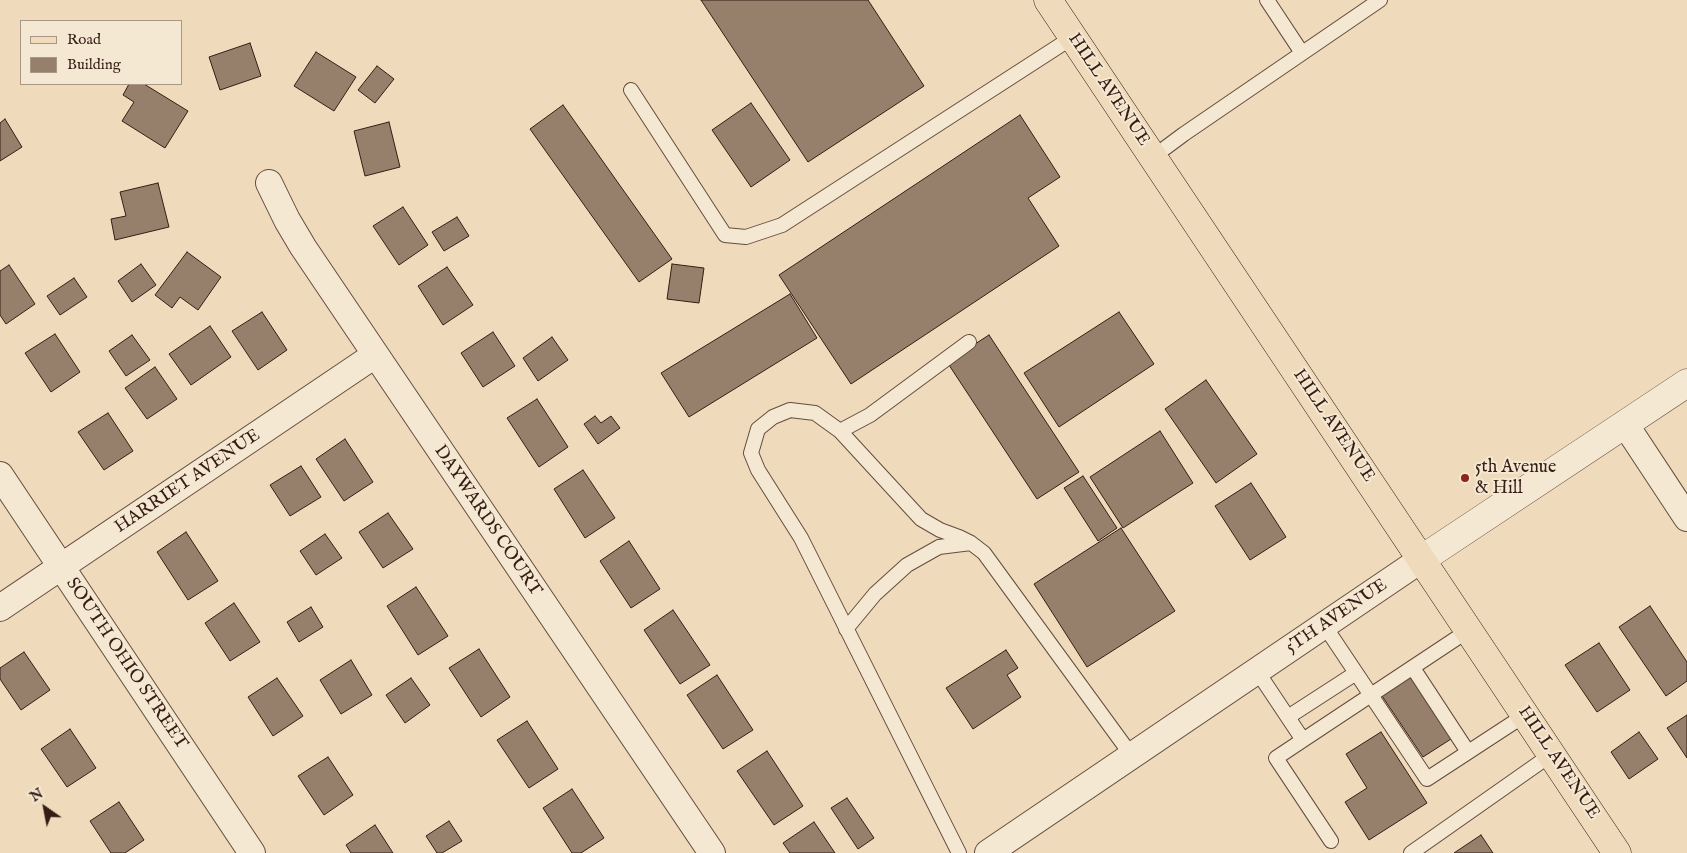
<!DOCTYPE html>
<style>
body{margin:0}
#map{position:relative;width:1687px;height:853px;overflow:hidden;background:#efdbbc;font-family:"IM FELL English",serif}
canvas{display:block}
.legend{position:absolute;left:20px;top:20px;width:162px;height:65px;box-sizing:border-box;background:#f5e8d3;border:1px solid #a89787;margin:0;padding:6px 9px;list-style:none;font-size:15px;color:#351d14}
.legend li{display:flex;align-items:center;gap:10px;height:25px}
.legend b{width:25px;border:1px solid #a89787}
.north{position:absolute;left:20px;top:783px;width:50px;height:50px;-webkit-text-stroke:4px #f5e8d3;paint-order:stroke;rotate:327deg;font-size:14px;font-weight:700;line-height:20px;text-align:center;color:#351d14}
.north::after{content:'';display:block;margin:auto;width:18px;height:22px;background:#351d14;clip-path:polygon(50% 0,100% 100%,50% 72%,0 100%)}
</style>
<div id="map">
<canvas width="1687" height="853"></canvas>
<ul class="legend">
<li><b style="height:6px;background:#efdbbc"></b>Road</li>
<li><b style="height:14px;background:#96806b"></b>Building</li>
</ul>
<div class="north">N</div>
</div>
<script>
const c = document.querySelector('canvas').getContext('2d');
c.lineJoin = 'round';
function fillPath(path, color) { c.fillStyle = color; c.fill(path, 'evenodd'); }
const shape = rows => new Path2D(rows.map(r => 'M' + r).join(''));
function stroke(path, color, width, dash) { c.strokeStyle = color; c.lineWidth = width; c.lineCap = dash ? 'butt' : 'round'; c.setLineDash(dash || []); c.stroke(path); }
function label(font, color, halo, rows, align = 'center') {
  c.font = font + ' "IM FELL English",serif'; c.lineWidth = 4; c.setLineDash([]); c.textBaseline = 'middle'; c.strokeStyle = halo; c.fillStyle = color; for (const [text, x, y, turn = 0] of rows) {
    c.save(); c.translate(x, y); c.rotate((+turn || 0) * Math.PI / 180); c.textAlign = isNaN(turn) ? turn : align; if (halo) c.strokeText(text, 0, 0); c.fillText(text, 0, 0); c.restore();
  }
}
const building = shape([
 [701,0,868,0,924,86,808,162,701,0],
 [250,43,261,76,220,90,209,57,250,43],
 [316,52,356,77,334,111,294,86,316,52],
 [377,66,394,79,375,103,358,90,377,66],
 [129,84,144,84,188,111,165,148,122,121,134,102,123,95,129,84],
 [751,103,790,160,751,187,712,130,751,103],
 [563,105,672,259,639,282,530,129,563,105],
 [1020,115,1060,177,1028,198,1059,246,851,384,779,275,1020,115],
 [5,119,22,147,0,161,0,123,5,119],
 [389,122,400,167,365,176,354,131,389,122],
 [158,183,169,227,115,240,111,219,126,216,120,192,158,183],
 [403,207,428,245,399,265,373,226,403,207],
 [457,217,469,236,444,251,432,232,457,217],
 [187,252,221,277,198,310,180,297,172,308,155,295,187,252],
 [141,264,156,285,132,302,118,281,141,264],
 [672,264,704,268,699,303,667,299,672,264],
 [9,265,35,304,6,324,0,315,0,271,9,265],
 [447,267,473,305,443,325,418,286,447,267],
 [74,278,87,297,60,315,47,296,74,278],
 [790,294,817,338,689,417,661,373,790,294],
 [262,312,287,350,258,370,232,331,262,312],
 [1119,312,1154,364,1059,427,1024,373,1119,312],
 [210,326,231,357,191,385,169,354,210,326],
 [493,332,515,366,483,387,461,353,493,332],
 [55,334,80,372,51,392,25,353,55,334],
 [132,335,150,360,126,376,109,351,132,335],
 [989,335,1079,472,1037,499,947,362,989,335],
 [552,337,568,360,538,381,523,358,552,337],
 [155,367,177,399,147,419,125,388,155,367],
 [1206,380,1257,454,1216,483,1165,409,1206,380],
 [537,399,568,447,539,467,507,418,537,399],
 [108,413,133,451,104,470,78,432,108,413],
 [595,416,601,423,611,416,620,428,598,444,584,424,595,416],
 [1160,431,1193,483,1123,528,1090,477,1160,431],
 [345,439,373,482,344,501,316,459,345,439],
 [301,466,321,497,290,516,270,485,301,466],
 [583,470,615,518,585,538,554,489,583,470],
 [1083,476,1117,528,1098,541,1064,488,1083,476],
 [1251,483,1286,537,1250,560,1215,506,1251,483],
 [388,513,413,549,383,568,359,532,388,513],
 [1121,528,1175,611,1087,667,1034,584,1121,528],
 [186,532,218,581,188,600,157,552,186,532],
 [325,534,342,558,316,575,300,551,325,534],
 [629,541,660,589,631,608,600,561,629,541],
 [416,587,448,636,418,655,387,606,416,587],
 [234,603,260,642,230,661,205,623,234,603],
 [1650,606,1687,662,1687,681,1666,696,1619,627,1650,606],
 [311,607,323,627,299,642,287,622,311,607],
 [673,610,710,665,680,684,644,630,673,610],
 [1599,643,1630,690,1597,712,1565,665,1599,643],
 [479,649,510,697,481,717,449,668,479,649],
 [1006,650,1018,668,1007,675,1021,697,973,729,946,688,1006,650],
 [24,652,50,690,21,710,0,679,0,668,24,652],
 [351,660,372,695,341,714,320,680,351,660],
 [717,675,753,730,723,749,687,695,717,675],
 [1409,675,1451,739,1423,757,1380,693,1409,675],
 [277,678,303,716,273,736,248,697,277,678],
 [411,678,430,705,405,723,386,695,411,678],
 [1687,715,1687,758,1667,728,1687,715],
 [527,721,558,769,529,788,497,740,527,721],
 [70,729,96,768,67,787,41,749,70,729],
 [1381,732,1427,803,1369,840,1345,802,1367,788,1346,754,1381,732],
 [1639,732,1658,759,1629,779,1611,752,1639,732],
 [767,751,803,806,774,825,737,771,767,751],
 [328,757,353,795,324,815,298,776,328,757],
 [572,789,604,838,581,853,572,853,543,808,572,789],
 [847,798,874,838,858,849,831,808,847,798],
 [119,802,144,840,125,853,111,853,90,821,119,802],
 [449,821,462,841,442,853,437,853,426,836,449,821],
 [814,822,835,853,790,853,783,843,814,822],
 [375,825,393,853,351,853,346,845,375,825],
 [1481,835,1493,853,1454,853,1481,835]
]);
fillPath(building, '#96806b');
stroke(building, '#351d14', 1);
const service = shape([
 [1267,0,1302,53],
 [631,90,725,235,746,237,782,225,1073,37],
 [1153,157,1184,134,1380,0],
 [840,431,921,519,940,530,959,537,971,543,984,553,1132,756],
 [1324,625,1427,779,1525,715],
 [846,629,875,594,907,565,939,547,971,543],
 [1413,668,1468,752],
 [1257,671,1303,740,1276,758,1331,841],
 [1288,717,1356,673],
 [1303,740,1469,630],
 [959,853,801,538,758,470,751,453,758,429,773,417,790,410,815,413,840,431,870,415,969,342],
 [1411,853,1552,754]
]);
const minor = shape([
 [269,183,287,220,303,247,712,853],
 [1625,424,1687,518],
 [0,475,252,853],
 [0,608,375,355],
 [988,853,1422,559]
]);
const tertiary = shape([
 [1422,559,1687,383]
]);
const primary = shape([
 [1048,0,1617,853]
]);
stroke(service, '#644c3e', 16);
stroke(minor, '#644c3e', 28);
stroke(tertiary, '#644c3e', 29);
stroke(primary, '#351d14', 29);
stroke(service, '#f5e8d3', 14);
stroke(minor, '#f5e8d3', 26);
stroke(tertiary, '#f5e8d3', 28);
stroke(primary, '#efdbbc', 28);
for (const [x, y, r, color] of [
 [1465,478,5,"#8f2418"]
]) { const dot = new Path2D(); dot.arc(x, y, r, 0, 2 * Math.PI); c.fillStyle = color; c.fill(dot); stroke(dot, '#f5e8d3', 2); }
label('18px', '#351d14', '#f5e8d3', [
 ["HILL AVENUE",1108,90,56],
 ["HILL AVENUE",1333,426,56],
 ["HARRIET AVENUE",188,482,-34],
 ["DAYWARDS COURT",487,521,56],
 ["5TH AVENUE",1337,617,-34],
 ["SOUTH OHIO STREET",126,664,56],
 ["HILL AVENUE",1558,763,56]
]);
label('18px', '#351d14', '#f5e8d3', [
 ["5th Avenue",1475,468],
 ["& Hill",1475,489]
], 'left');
</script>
